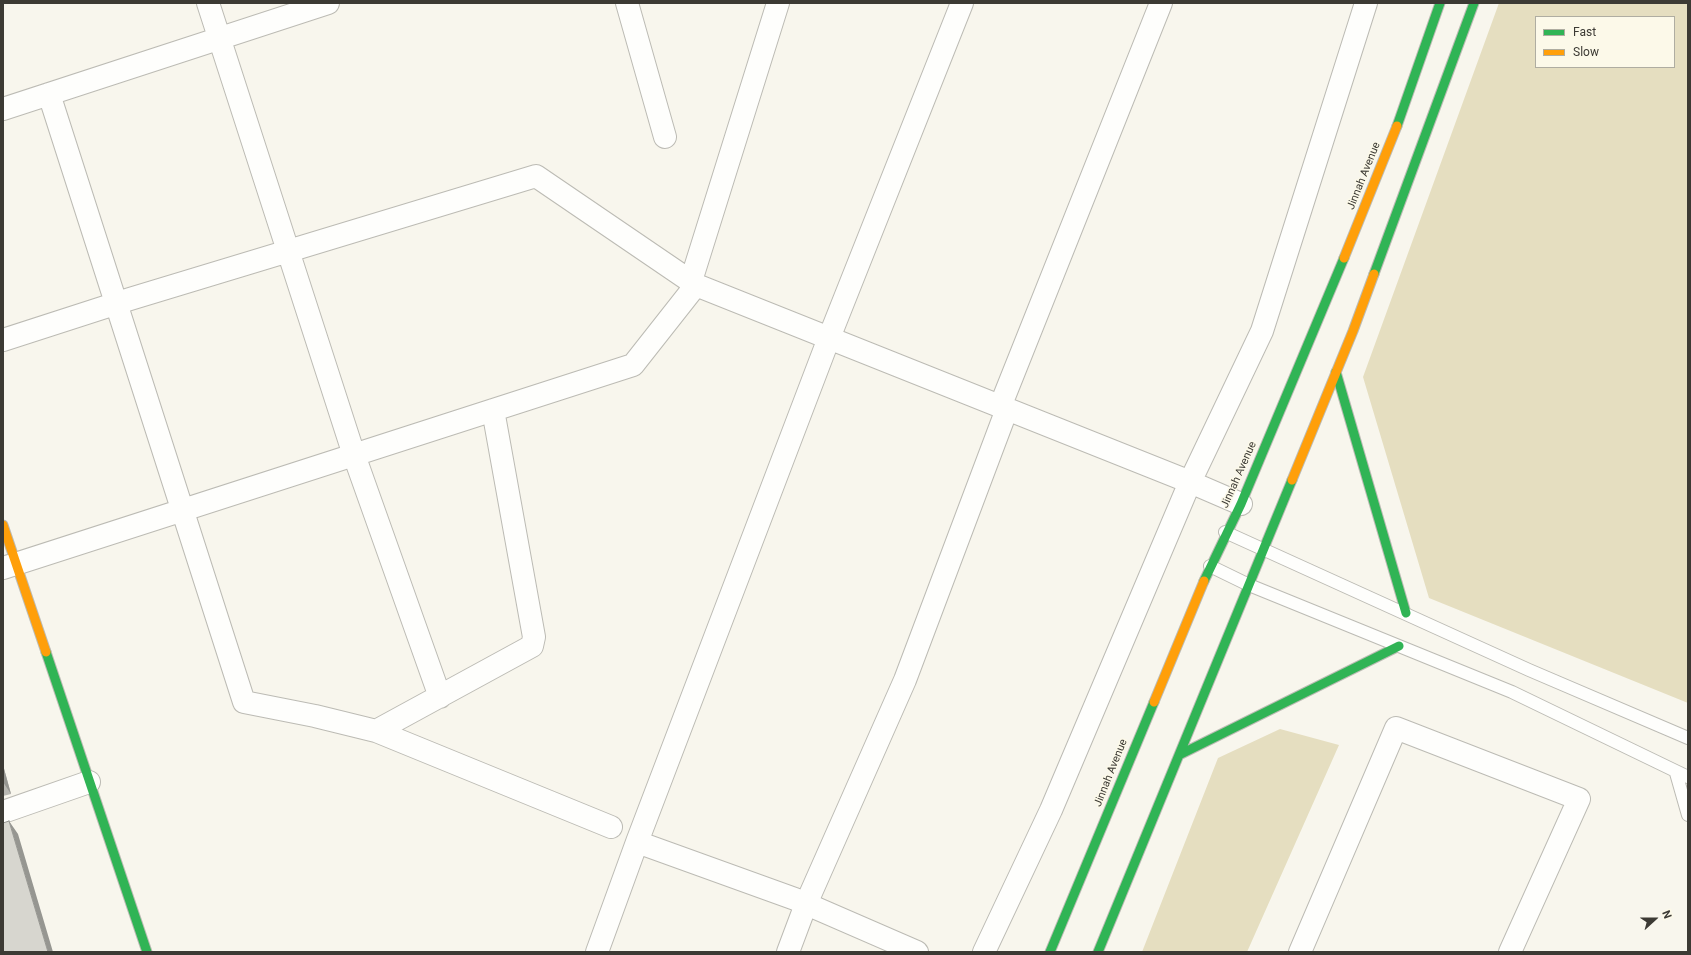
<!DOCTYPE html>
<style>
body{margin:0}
#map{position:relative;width:1691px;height:955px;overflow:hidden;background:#f8f6ed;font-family:Roboto,sans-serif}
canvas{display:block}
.frame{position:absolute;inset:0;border:4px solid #3c3a34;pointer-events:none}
.legend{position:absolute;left:1535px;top:16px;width:140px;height:52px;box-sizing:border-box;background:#fcf9e9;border:1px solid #afada1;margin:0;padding:5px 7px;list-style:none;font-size:12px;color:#3c3a34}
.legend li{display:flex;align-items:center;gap:8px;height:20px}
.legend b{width:20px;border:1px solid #afada1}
.north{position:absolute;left:1635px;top:899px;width:40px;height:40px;-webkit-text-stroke:3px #fcf9e9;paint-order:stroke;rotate:69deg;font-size:11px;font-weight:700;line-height:16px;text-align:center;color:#3c3a34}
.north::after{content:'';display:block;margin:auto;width:14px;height:18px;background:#3c3a34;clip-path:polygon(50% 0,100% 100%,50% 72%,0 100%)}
</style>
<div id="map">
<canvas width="1691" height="955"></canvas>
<div class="frame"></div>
<ul class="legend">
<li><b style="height:5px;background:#30b455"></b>Fast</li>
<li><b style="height:5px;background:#ff9f0a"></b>Slow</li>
</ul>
<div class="north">N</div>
</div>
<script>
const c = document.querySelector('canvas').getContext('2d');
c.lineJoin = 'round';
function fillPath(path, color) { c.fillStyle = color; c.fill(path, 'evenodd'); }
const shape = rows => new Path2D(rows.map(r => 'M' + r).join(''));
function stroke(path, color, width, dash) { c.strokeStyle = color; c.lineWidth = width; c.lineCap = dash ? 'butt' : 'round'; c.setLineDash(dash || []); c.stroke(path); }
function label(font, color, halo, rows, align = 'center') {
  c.font = font + ' Roboto,sans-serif'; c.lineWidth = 3; c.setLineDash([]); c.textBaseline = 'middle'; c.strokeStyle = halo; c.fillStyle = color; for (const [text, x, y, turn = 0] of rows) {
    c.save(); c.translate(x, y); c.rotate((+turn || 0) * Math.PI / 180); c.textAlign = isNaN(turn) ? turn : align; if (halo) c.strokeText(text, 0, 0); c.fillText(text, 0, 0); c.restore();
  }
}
fillPath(shape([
 [1499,3,1688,3,1688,703,1429,598,1363,377],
 [1536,17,1674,17,1674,67,1536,67],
 [1280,729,1339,745,1247,952,1142,952,1218,758]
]), '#e5dec0');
const lane = shape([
 [1225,532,1529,670,1688,738],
 [1210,566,1249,585,1512,692,1688,777],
 [1676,773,1688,815]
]);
const street = shape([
 [208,3,354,455,440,697],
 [627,3,665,137],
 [49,94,244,702,315,716,376,731,611,827],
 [3,109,328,3],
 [691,281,778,3],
 [3,340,130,299,536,176,696,285,1190,482,1241,504],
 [1000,407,1161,3],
 [3,568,633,365,696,285],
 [376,731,532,646,534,637,493,410],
 [3,812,89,782],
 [637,842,829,338,962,3],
 [597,952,637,842,795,899,917,952],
 [788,952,806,904,905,680,1007,409],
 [984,952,1051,810,1190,482,1262,331,1366,3],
 [1300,952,1396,728,1579,799,1510,952]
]);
const fast = shape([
 [1397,126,1440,3],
 [1374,274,1474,3],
 [1336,372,1406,613],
 [1204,581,1241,504,1344,258],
 [46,652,147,952],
 [1179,755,1399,646],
 [1050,952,1154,702],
 [1098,952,1292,480]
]);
const slow = shape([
 [1344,258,1397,126],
 [1292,480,1353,331,1374,274],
 [3,525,46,652],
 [1154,702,1204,581]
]);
stroke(lane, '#bcbbb4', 14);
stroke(street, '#bcbbb4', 24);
stroke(fast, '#bcbbb4', 11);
stroke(slow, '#bcbbb4', 11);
stroke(lane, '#fefefc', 12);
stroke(street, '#fefefc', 22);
stroke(fast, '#30b455', 9);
stroke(slow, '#ff9f0a', 9);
fillPath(shape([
 [3,765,11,794,3,796]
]), '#b9b8b2');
fillPath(shape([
 [3,765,11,794,3,782],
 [9,821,18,834,53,952,48,952]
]), '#969691');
const building = shape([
 [9,821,48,952,3,952,3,823,9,821]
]);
fillPath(building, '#d7d6cf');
stroke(building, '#969691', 1);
label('11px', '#3c3a34', '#fcf9e9', [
 ["Jinnah Avenue",1364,176,-68],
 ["Jinnah Avenue",1239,475,-66],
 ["Jinnah Avenue",1111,773,-68]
]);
</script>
